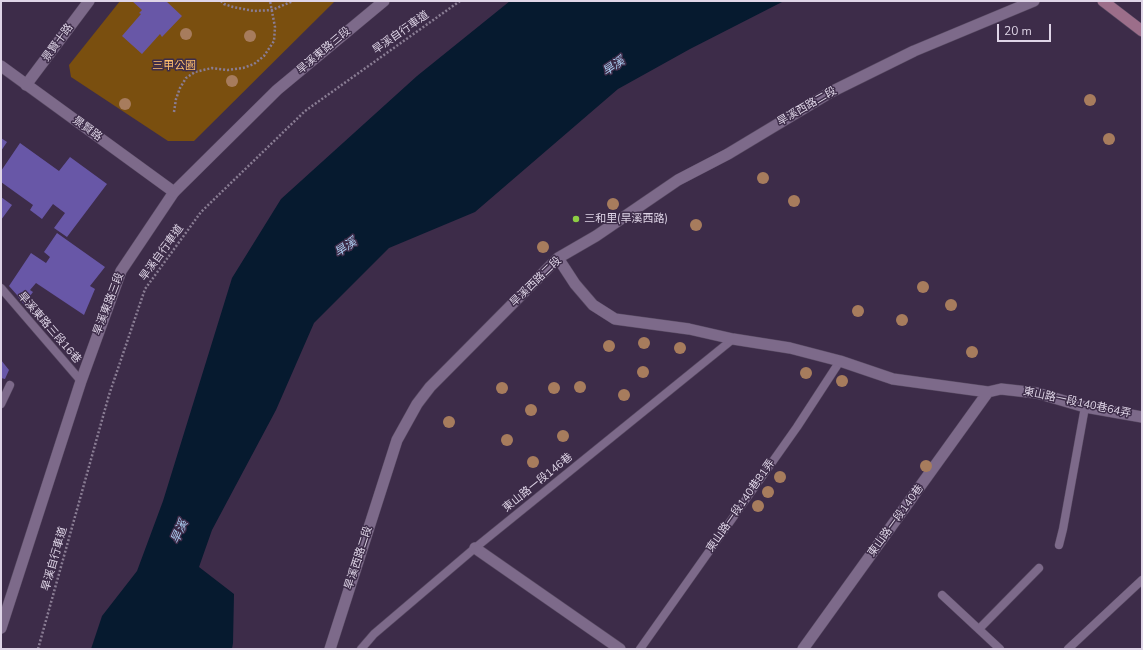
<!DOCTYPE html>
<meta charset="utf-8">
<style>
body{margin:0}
#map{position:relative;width:1143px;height:650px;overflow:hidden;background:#3d2c49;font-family:"Nunito Sans",sans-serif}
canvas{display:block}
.frame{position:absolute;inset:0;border:2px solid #dfd5e7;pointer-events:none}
.scale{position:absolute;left:997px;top:24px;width:54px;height:18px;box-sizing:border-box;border:2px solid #dfd5e7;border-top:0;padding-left:5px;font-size:12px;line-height:14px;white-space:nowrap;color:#dfd5e7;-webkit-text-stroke:3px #3d2c49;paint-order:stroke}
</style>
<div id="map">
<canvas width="1143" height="650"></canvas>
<div class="frame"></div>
<div class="scale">20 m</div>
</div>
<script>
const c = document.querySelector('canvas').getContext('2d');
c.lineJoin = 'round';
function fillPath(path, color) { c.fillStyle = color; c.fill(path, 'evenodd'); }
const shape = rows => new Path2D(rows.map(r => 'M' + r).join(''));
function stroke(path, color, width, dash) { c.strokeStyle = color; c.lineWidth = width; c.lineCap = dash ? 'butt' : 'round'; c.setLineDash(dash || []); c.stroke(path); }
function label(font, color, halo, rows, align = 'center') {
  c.font = font + ' "Nunito Sans","Noto Sans TC",sans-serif'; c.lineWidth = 3; c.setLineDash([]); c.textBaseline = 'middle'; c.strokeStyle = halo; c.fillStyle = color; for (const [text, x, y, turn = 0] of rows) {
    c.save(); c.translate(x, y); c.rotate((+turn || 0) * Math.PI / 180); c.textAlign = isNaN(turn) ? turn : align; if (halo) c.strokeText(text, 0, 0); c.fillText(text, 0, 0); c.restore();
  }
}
fillPath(shape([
 [120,1,335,1,194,141,168,141,71,77,69,65]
]), '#7a4f0f');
fillPath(shape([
 [510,1,784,1,690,49,618,89,475,212,389,248,314,323,276,410,212,530,199,567,234,594,233,643,232,649,91,649,102,616,137,571,163,501,232,278,281,199,417,76]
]), '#061a2f');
fillPath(shape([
 [132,1,166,1,182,16,162,37,160,34,142,54,122,36,141,14,139,13,142,10],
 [1,138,7,142,1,151],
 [20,143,59,171,70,157,107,184,67,237,54,228,65,213,53,204,42,219,30,210,33,205,1,182,1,171],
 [1,197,12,205,1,220],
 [57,233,105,267,90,286,95,289,84,315,36,283,30,290,33,292,24,304,20,300,17,295,9,286,31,253,46,263,50,257,44,252],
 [1,360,9,370,5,379,1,378]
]), '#6857a7');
const service = shape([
 [1,288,81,381],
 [1,404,10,385],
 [1059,545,1063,529,1085,407],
 [942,595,1000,649],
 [979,629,1039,568],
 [361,649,374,634,475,548,733,339],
 [640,649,797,427,840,361],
 [1068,649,1142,580]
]);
const minor = shape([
 [26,85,89,1],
 [558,258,575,284,593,305,615,319,689,329,733,339,790,348,840,361,893,379,988,392,1001,389,1037,393,1085,407,1142,417],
 [475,548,620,649],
 [1,628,81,381,121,271,174,192,277,90,384,1],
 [330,649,397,440,417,404,430,387,558,258,596,236,678,180,728,154,831,92,914,51,1034,1],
 [803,649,988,392]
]);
const tertiary = shape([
 [1,66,174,192]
]);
const secondary = shape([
 [1103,1,1142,31]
]);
stroke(service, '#584a62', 9);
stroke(minor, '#584a62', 12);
stroke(tertiary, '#584a62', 12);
stroke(secondary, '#584a62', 12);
stroke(shape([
 [221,1,224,4,233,7,254,11,272,10,293,1],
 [174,112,176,99,180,88,186,78,195,72,212,68,228,70,243,68,254,64,264,56,274,41,275,27,270,1],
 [38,649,109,395,145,289,201,212,305,111,460,1]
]), '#8a7d94', 2.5, [2, 2]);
stroke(service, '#7d6a8a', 8);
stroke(minor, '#7d6a8a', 11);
stroke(tertiary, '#7d6a8a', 11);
stroke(secondary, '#9c6e8a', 11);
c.fillStyle = '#a77c5d';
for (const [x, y] of [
 [186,34],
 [250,36],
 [232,81],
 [1090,100],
 [125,104],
 [1109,139],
 [763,178],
 [794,201],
 [613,204],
 [696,225],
 [543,247],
 [923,287],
 [951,305],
 [858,311],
 [902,320],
 [644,343],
 [609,346],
 [680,348],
 [972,352],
 [643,372],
 [806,373],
 [842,381],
 [580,387],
 [502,388],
 [554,388],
 [624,395],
 [531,410],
 [449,422],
 [563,436],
 [507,440],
 [533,462],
 [926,466],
 [780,477],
 [768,492],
 [758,506]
]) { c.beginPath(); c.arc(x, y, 6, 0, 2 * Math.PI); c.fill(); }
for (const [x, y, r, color] of [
 [576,219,4,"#8dce44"]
]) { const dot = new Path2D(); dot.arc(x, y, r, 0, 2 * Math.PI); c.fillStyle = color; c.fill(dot); stroke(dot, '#3d2c49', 1.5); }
label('11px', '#dfd5e7', '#3d2c49', [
 ["旱溪自行車道",401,33,-35],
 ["景賢十路",58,43,-54],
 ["旱溪東路三段",324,51,-40],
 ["旱溪西路二段",807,107,-30],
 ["景賢路",87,129,36],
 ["旱溪自行車道",162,253,-54],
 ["旱溪西路二段",536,282,-44],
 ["旱溪東路三段",109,304,-69],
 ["旱溪東路三段16巷",49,328,49],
 ["東山路一段140巷64弄",1077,403,12],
 ["東山路一段146巷",538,483,-39],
 ["東山路一段140巷81弄",741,506,-55],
 ["東山路一段140巷",896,521,-54],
 ["旱溪西路二段",359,558,-72],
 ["旱溪自行車道",55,559,-74]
]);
label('11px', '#febe6d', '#3d2c49', [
 ["三甲公園",174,66]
]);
label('11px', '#dfd5e7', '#3d2c49', [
 ["三和里(旱溪西路)",584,219]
], 'left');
label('italic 12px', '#a9c9ed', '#3d2c49', [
 ["旱溪",614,67,-34],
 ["旱溪",346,248,-34],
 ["旱溪",180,532,-66]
]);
</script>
